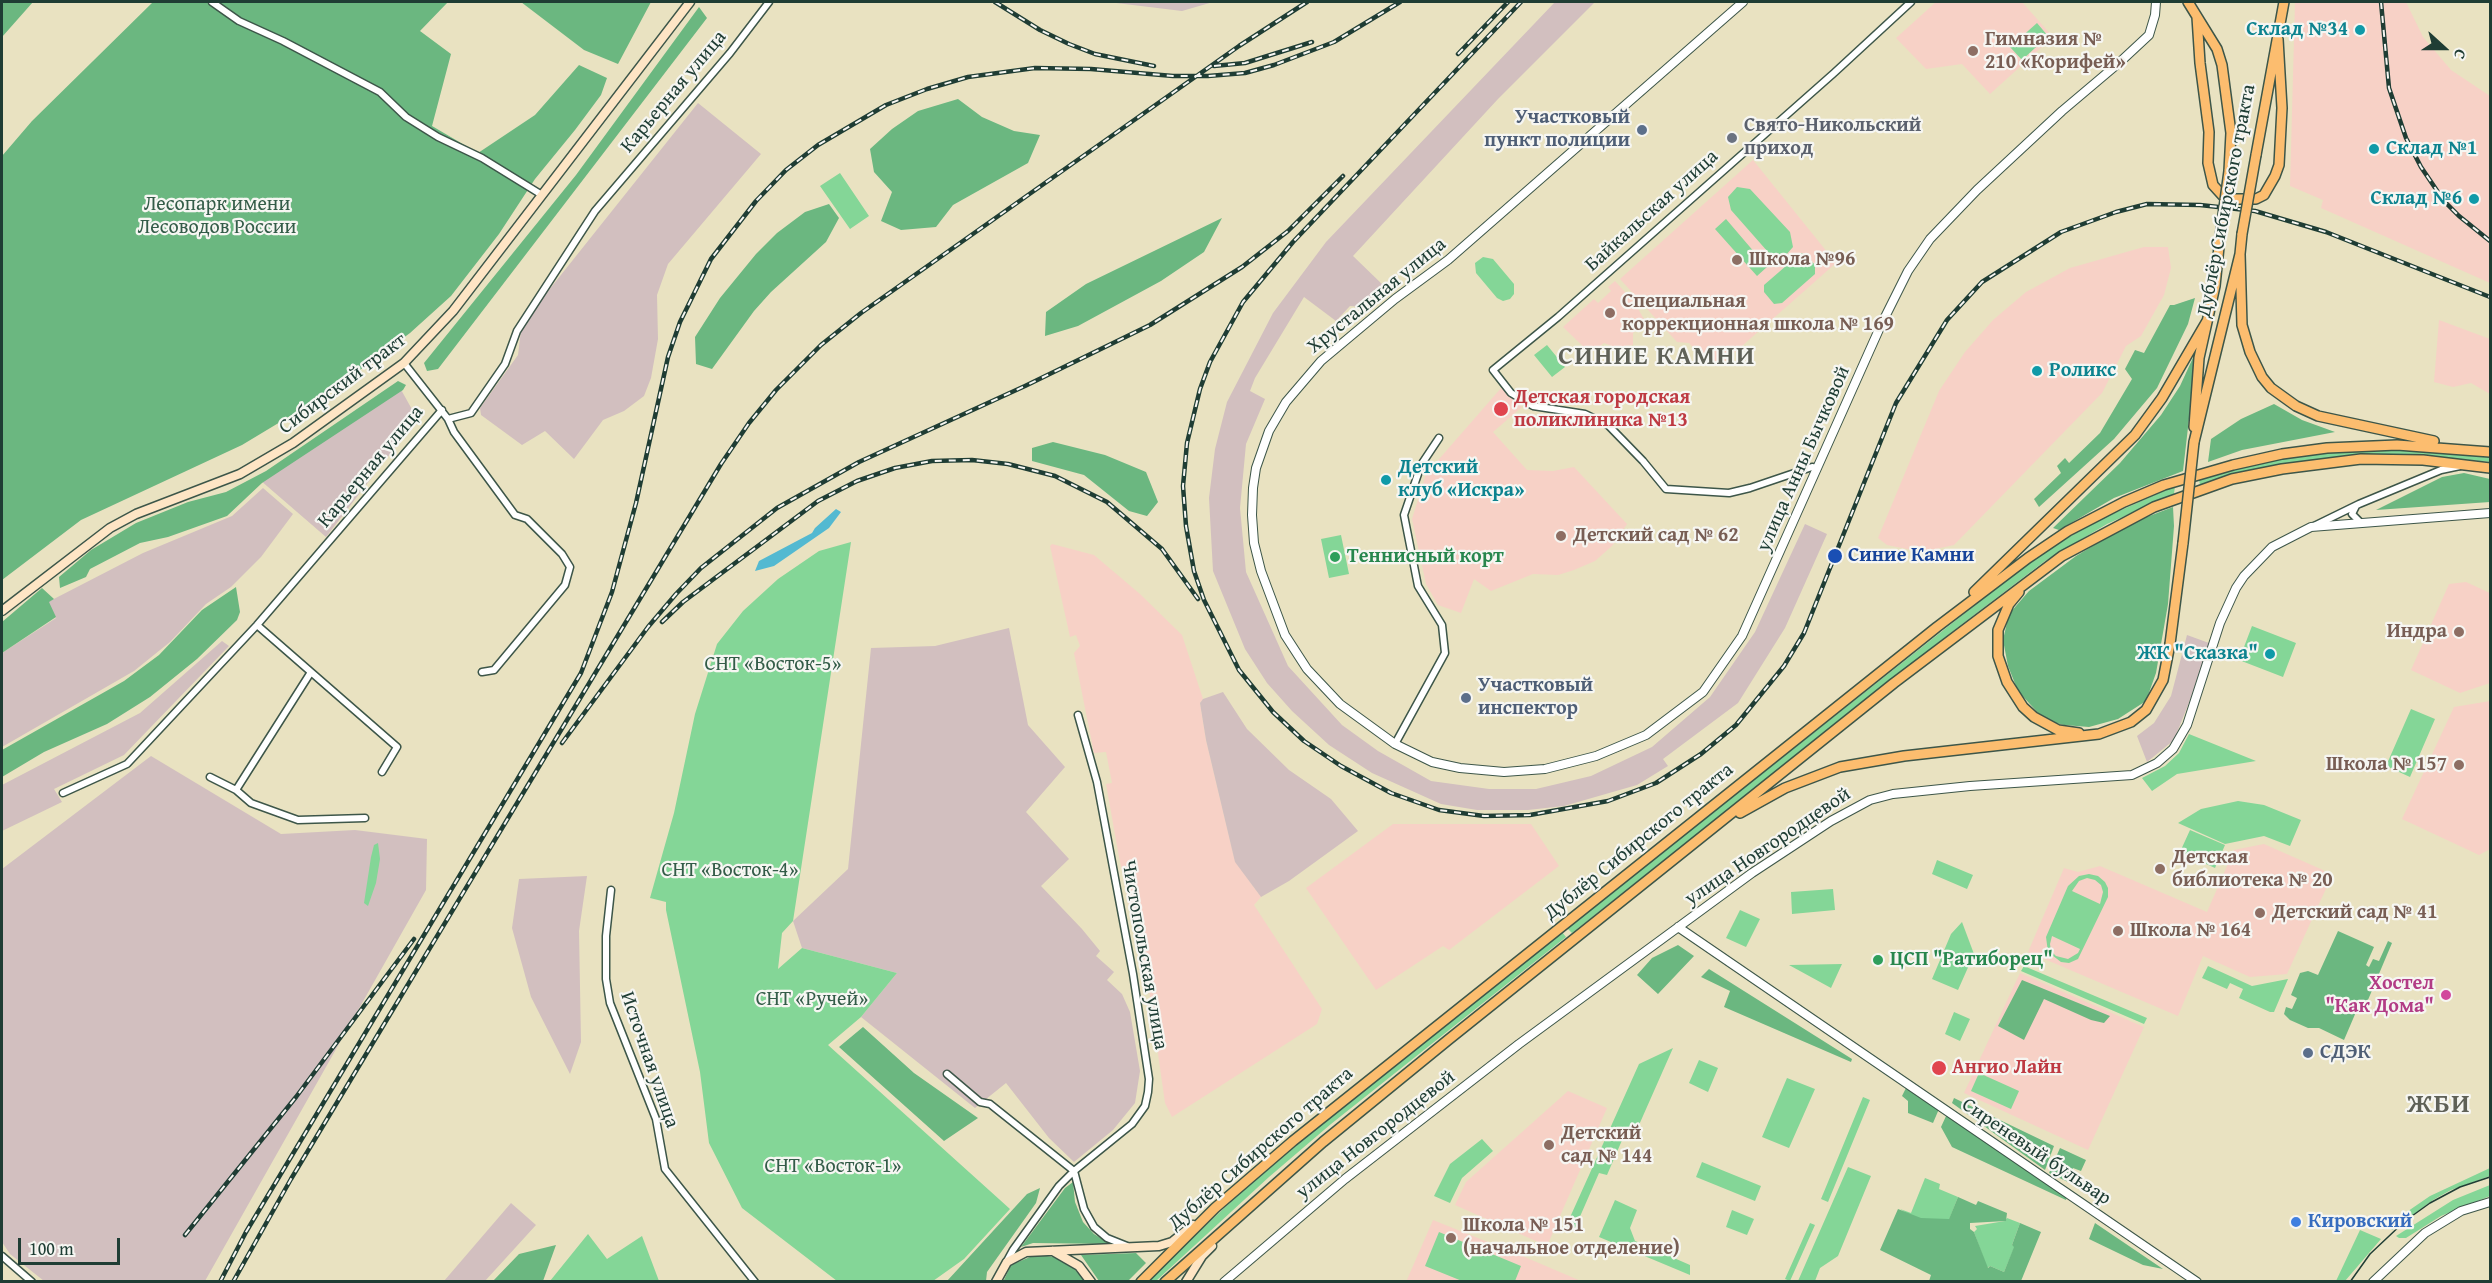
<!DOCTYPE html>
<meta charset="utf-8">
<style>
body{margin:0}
#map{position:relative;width:2492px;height:1283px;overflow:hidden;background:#e9e2c1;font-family:"Gentium Book Plus",serif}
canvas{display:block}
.frame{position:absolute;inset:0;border:3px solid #1f3d34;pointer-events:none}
.north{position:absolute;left:2414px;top:18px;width:60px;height:60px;-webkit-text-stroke:4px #f6f6f2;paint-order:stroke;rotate:111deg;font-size:16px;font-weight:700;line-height:24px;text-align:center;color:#1f3d34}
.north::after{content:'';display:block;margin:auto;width:21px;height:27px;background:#1f3d34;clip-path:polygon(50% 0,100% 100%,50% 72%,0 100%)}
.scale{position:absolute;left:18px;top:1238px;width:102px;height:27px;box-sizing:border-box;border:3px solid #1f3d34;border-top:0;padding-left:8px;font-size:18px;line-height:21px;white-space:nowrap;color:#1f3d34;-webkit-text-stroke:4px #f6f6f2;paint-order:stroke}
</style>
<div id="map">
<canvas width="2492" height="1283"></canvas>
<div class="frame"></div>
<div class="north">С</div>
<div class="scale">100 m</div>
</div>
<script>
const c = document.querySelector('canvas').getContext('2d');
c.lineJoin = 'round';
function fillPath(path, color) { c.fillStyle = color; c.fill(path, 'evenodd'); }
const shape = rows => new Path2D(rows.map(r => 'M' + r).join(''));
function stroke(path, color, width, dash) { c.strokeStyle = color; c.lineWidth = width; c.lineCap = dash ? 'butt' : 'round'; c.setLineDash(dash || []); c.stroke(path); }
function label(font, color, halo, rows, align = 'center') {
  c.font = font + ' "Gentium Book Plus",serif'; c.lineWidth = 4.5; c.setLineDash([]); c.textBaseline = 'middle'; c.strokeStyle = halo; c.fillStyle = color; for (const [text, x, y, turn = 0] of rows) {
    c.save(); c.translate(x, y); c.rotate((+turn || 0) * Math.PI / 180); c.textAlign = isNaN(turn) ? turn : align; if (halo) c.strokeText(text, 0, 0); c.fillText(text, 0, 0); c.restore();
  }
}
fillPath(shape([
 [1936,2,2022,2,2053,37,1990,94,1962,64,1926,69,1896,38],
 [2295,2,2406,2,2423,37,2451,70,2490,96,2490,283,2321,208,2323,200,2290,186],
 [1753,160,1836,263,1725,361,1707,363,1689,343,1677,342,1620,279],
 [2144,247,2168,247,2171,268,2164,295,2141,336,2126,346,2102,393,1954,545,1922,552,1887,545,1878,538,1939,391,1965,352,1993,320,2026,292,2070,268],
 [1615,281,1635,303,1646,323,1633,333,1633,345,1615,347,1604,343,1590,353,1563,327,1594,299,1598,303,1611,291,1608,287],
 [2439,320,2490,339,2490,394,2471,383,2453,387,2434,382],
 [1502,387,1522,407,1493,432,1527,470,1553,471,1574,467,1627,524,1612,546,1595,561,1574,570,1558,575,1533,574,1491,591,1474,579,1461,613,1438,605,1426,584,1412,519,1426,474],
 [1052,544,1094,555,1140,594,1182,635,1203,699,1200,703,1206,740,1235,861,1261,897,1254,905,1322,1009,1317,1024,1172,1117,1165,1103,1147,976,1141,964,1119,857,1106,784,1112,783,1106,752,1094,753,1074,653,1080,646,1076,635,1070,637,1050,546],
 [2466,582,2490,593,2490,683,2460,693,2411,670,2449,584],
 [2490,701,2490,849,2479,855,2402,819,2454,707],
 [1393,824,1531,824,1559,866,1449,950,1443,946,1376,990,1306,888],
 [2264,844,2323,870,2330,880,2287,974,2250,977,2203,956,2178,1016,2028,952,2064,868,2078,872,2100,866,2207,912,2234,850],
 [2020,973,2144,1027,2088,1150,1964,1093],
 [1568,1091,1607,1108,1547,1246,1455,1205,1466,1182],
 [1433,1220,1520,1255,1581,1281,1406,1282]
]), '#f7d1c6');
fillPath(shape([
 [1108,2,1213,2,1182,11],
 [1555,2,1595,2,1498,99,1353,256,1383,285,1363,307,1350,306,1336,321,1304,297,1255,378,1250,391,1265,399,1246,444,1240,508,1246,572,1288,666,1342,725,1378,751,1431,781,1489,789,1536,789,1591,776,1652,747,1710,697,1755,632,1805,524,1827,534,1785,628,1738,703,1663,759,1668,766,1637,785,1564,806,1528,810,1477,810,1441,804,1372,773,1329,745,1292,711,1267,683,1245,649,1213,571,1209,498,1215,449,1227,402,1273,313,1326,242],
 [698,103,761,154,668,264,657,295,658,339,651,378,644,396,624,411,603,420,574,459,545,431,522,445,481,415,480,408,518,355,521,330,533,310],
 [399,386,414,413,414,423,326,537,260,480],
 [263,488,293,514,261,557,231,587,206,604,170,642,134,671,2,747,2,653,56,618,48,602,143,553,232,516],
 [1009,628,1028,725,1065,767,1026,812,1069,859,1041,886,1082,929,1100,951,1096,956,1114,972,1107,980,1122,994,1130,1012,1140,1071,1135,1103,1113,1130,1074,1162,1049,1138,1006,1083,975,1108,861,1017,897,973,802,948,793,921,848,869,871,648,935,646],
 [2187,635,2209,643,2192,695,2174,740,2147,762,2137,736,2154,723,2171,696],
 [222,641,229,646,124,755,54,789,62,802,2,831,2,785,140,713],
 [1223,692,1247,729,1289,770,1331,799,1358,831,1289,881,1261,897,1235,862,1206,740,1200,703,1203,699],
 [151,756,281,834,355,830,427,839,426,890,205,1281,44,1281,10,1254,2,1242,2,869],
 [587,876,579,931,581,1042,570,1074,531,997,512,928,519,879],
 [511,1203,536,1225,485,1281,444,1281]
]), '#d2bfbf');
fillPath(shape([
 [2037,23,2048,36,2022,60,2010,47],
 [840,173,869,216,850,229,820,186],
 [1737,187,1750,189,1790,232,1793,247,1786,255,1777,257,1768,252,1731,210,1728,197],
 [1726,219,1767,267,1757,276,1715,229],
 [1801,253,1806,255,1815,265,1815,274,1782,303,1774,304,1764,292,1764,285],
 [1483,257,1493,259,1514,284,1514,294,1510,299,1503,301,1497,298,1476,273,1475,263],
 [1547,345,1565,367,1552,377,1534,355],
 [2379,448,2490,456,2490,462,2415,455,2348,456,2269,466,2200,485,2199,480,2267,460,2313,453],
 [2175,486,2174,494,2107,524,2045,561,1953,631,1572,933,1567,928,2008,579,2055,545,2099,520],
 [1341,535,1349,574,1329,578,1321,539],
 [851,542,793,921,782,933,778,969,802,948,897,973,861,1017,828,1045,1010,1209,964,1259,933,1281,837,1281,742,1208,709,1143,700,1072,666,910,666,902,650,898,674,813,695,714,717,644,743,611,778,579,819,551],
 [2252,626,2296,643,2283,677,2239,660],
 [2411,709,2435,719,2410,777,2386,766],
 [2189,734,2256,761,2177,774,2152,791,2142,778,2165,766,2179,753],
 [2238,801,2264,805,2301,820,2290,846,2264,836,2225,844,2178,823,2201,809],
 [2190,830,2225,845,2215,868,2180,852],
 [378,843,380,859,376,883,368,906,364,903,371,857,374,845],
 [1937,860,1973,875,1967,889,1932,874],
 [2089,874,2098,876,2105,882,2108,888,2108,897,2078,959,2069,963,2061,962,2048,952,2046,937,2068,886,2079,876],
 [2087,878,2095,880,2101,885,2103,892,2100,904,2072,891,2079,881],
 [2052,936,2080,949,2078,953,2068,959,2056,956,2051,951,2050,944],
 [1833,889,1835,910,1792,914,1791,892],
 [1740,910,1760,919,1746,947,1726,938],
 [1962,922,1974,954,1958,990,1932,979,1951,934],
 [1562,932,1566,937,1331,1124,1269,1177,1156,1281,1145,1282,1235,1198,1341,1107],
 [1842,964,1831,988,1789,965],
 [2024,966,2147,1018,2144,1024,2021,971],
 [2208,966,2252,986,2288,979,2274,1012,2270,1012,2239,998,2243,989,2230,983,2227,989,2202,978],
 [1954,1012,1970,1019,1960,1041,1945,1034],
 [1673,1048,1635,1134,1626,1131,1607,1175,1599,1173,1575,1228,1567,1224,1639,1064],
 [1699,1060,1718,1068,1708,1092,1689,1083],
 [1979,1073,2019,1091,2011,1109,1971,1091],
 [1787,1078,1815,1089,1789,1148,1762,1137],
 [1863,1097,1870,1100,1828,1202,1821,1199],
 [1482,1139,1493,1151,1462,1178,1450,1203,1434,1196,1450,1164],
 [1702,1162,1761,1186,1755,1201,1696,1177],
 [1848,1167,1871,1176,1838,1256,1820,1268,1815,1281,1798,1281],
 [2490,1168,2490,1176,2451,1190,2433,1200,2392,1230,2390,1226,2398,1218,2430,1196],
 [1925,1178,1940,1184,1939,1189,1958,1197,1943,1235,1900,1209,1911,1213],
 [2490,1185,2490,1196,2441,1216,2406,1238,2399,1238,2396,1236,2453,1200],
 [1615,1200,1637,1210,1630,1228,1635,1241,1690,1265,1690,1275,1599,1237],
 [1732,1210,1754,1219,1747,1235,1726,1227],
 [2007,1218,2020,1223,2012,1245,2015,1246,2004,1272,1990,1266,1987,1268,1974,1232,1977,1229,1975,1226,2005,1221],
 [1810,1223,1815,1225,1790,1281,1785,1279],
 [2360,1230,2381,1239,2345,1281,2336,1281],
 [1439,1232,1521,1266,1515,1281,1462,1281,1425,1266],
 [588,1234,607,1259,642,1236,659,1281,550,1281]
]), '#84d697');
fillPath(shape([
 [2,2,33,2,2,37],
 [153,2,448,2,420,31,451,54,432,126,478,153,535,115,579,65,607,78,601,95,575,130,535,179,499,234,451,296,410,333,330,392,242,445,81,520,2,580,2,156,32,121],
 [521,2,651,2,618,64,584,50],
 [699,7,707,18,438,369,427,371,424,363,576,175],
 [958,99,982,117,1014,131,1040,135,1028,163,953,205,936,227,901,230,881,221,892,192,874,172,870,149,892,129,918,111],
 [829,204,839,218,826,242,771,292,754,311,712,369,696,364,695,337,720,298,756,254,777,233,805,212],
 [1222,218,1204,252,1161,281,1078,326,1045,336,1046,312,1086,284],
 [2195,298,2188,324,2157,388,2114,439,2039,507,2034,499,2061,473,2057,466,2065,458,2069,463,2100,433,2132,379,2125,369,2135,350,2144,353,2170,305,2174,305],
 [2197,349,2183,471,2114,498,2059,530,2053,528,2120,463,2161,415,2180,386],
 [398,381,406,385,403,390,262,483,227,516,168,537,140,543,90,569,86,577,60,588,59,577,91,550,136,523,188,502,226,492,266,471],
 [2274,404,2302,420,2335,432,2242,450,2208,462,2211,439,2241,419],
 [1053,442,1105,455,1146,472,1158,502,1147,516,1129,511,1084,475,1032,461,1032,448],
 [2464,473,2490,479,2490,502,2376,510,2442,477],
 [2173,507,2174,526,2168,604,2156,673,2146,701,2118,719,2089,727,2064,725,2052,722,2040,715,2018,691,2008,666,2003,640,2009,614,2029,591,2076,556,2131,523],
 [236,587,240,612,237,620,197,659,150,697,107,724,44,752,2,777,2,750,124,681,159,655,202,610],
 [42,588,54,599,49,602,56,617,2,653,2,622],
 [2338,931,2374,947,2366,965,2369,967,2373,959,2379,961,2388,941,2392,943,2365,1007,2359,1005,2344,1040,2319,1028,2308,1028,2290,1020,2284,1014,2286,1007,2292,1009,2297,998,2291,995,2300,973,2308,971,2318,975],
 [1678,945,1694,956,1658,994,1637,975,1652,958],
 [1709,969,1852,1059,1851,1062,1724,1007,1730,991,1701,977],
 [2022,980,2110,1016,2104,1023,2091,1020,2044,999,2024,1040,1998,1026],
 [863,1027,914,1073,978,1118,944,1141,839,1047],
 [1906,1088,1939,1109,1933,1123,1908,1113,1908,1101,1902,1096],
 [1954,1098,2054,1146,2045,1170,1952,1103],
 [1947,1114,2067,1197,2066,1200,1952,1147,1941,1127],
 [2060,1148,2086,1160,2081,1171,2073,1168,2068,1182,2049,1173],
 [1073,1182,1075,1202,1083,1222,1094,1234,1110,1244,1033,1243,1021,1247,1065,1188],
 [1040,1188,1036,1203,987,1272,986,1281,947,1281,1027,1194],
 [1958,1197,1976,1205,1978,1201,2007,1213,2006,1221,1970,1223,1970,1229,1974,1232,1988,1268,1990,1266,2004,1272,2014,1247,2012,1245,2020,1223,2041,1232,2021,1281,1929,1281,1931,1275,1880,1250,1898,1209,1921,1218,1949,1219],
 [2095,1223,2163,1269,2143,1265,2089,1239],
 [556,1245,543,1281,493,1281,519,1254],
 [1136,1253,1146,1263,1127,1282,1099,1281,1081,1255],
 [1041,1255,1059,1258,1071,1265,1085,1281,1003,1282,1011,1265,1030,1257]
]), '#6bb780');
fillPath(shape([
 [836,509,841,512,829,528,774,566,755,571,759,561,812,533,815,528]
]), '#53b9d1');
const minor = shape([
 [212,2,239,21,283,41,380,92,406,117,438,137,482,158,542,195],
 [404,363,448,419,471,413,505,364,517,331,595,211,730,53,769,2],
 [448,419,454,432,515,515,527,519,562,554,570,567,565,585,494,670,482,672],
 [1817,468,1812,467,1750,488,1729,493,1666,489,1643,461,1608,425,1585,414,1533,406,1511,393,1493,370,1558,317,1834,73,1911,2],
 [2356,506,2352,514,2360,522],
 [2314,526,2359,504,2441,470,2460,466],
 [257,625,397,747,382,772],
 [1395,744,1445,653,1442,625,1418,586,1404,515,1421,465,1439,438],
 [210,777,236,790,251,803,298,820,365,818],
 [236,790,311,672],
 [63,793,127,764,257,625,442,410],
 [611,890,606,936,606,979,610,1003,656,1119,665,1169,755,1282],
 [947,1074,980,1102,990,1104,1074,1171],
 [1074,1171,1084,1209,1094,1227,1107,1238,1127,1246],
 [2,1256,32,1282],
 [1007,1261,1013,1250,1059,1186,1074,1171,1132,1124,1145,1106,1148,1092,1149,1079,1133,974,1097,782,1078,715]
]);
const tertiary = shape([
 [1743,2,1448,260,1395,299,1321,361,1286,402,1269,431,1256,468,1253,488,1252,515,1254,543,1261,571,1285,635,1307,669,1340,704,1395,744,1432,762,1460,768,1504,772,1545,769,1596,756,1646,735,1703,692,1742,636,1881,325,1908,271,1930,239,1977,190,2062,111,2120,62,2149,35,2155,15,2156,2],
 [1678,927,2197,1282],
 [1224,1282,1345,1179,1519,1044,1752,873,1831,821,1870,800,1893,794,1970,786,2132,775,2157,763,2173,749,2187,725,2220,623,2236,588,2244,576,2272,547,2311,527,2490,513],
 [2373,1282,2425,1233,2461,1211,2490,1202]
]);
const secondary = shape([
 [2,611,110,528,136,514,240,474,293,443,404,363,453,311,690,2],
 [1053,1251,1079,1266,1091,1282],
 [996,1282,1007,1262,1026,1252,1159,1246,1172,1242,1193,1225],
 [1186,1282,1202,1256,1212,1246]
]);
const primary = shape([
 [2188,2,2217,49,2222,65,2231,133,2229,171],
 [2197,17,2200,63,2209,132,2208,163,2213,185,2223,196,2231,199,2256,199,2264,195,2275,176,2279,165,2282,108,2278,39],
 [2256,155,2284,2],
 [2240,254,2242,325,2250,352,2262,377,2271,388,2296,406,2318,416,2434,441],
 [2194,427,2199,358,2215,286,2220,237],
 [2194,442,2240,254,2242,234],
 [1974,592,2135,435,2162,398,2207,321],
 [2019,592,2009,604,1998,630,1998,656,2007,682,2023,707,2034,717,2058,730,2079,733],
 [1740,813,1785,788,1840,767,1904,756,2099,734,2131,722,2146,710,2163,680,2170,644,2183,543],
 [1141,1282,1215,1208,1293,1141,1937,627,2028,558,2068,531,2124,502,2164,485,2233,465,2282,454,2327,448,2397,445,2490,452],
 [1165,1282,1323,1142,1448,1040,1894,683,2062,556,2154,507,2232,479,2282,469,2361,459,2423,460,2490,468]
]);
stroke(minor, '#3d5649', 9);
stroke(tertiary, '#3d5649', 10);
stroke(secondary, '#3d5649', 11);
stroke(primary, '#3d5649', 12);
stroke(minor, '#fff', 6);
stroke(tertiary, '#fff', 8);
stroke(secondary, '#fee5c5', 8);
stroke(primary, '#fcbd6f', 9);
stroke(shape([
 [2350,1282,2370,1254,2405,1221,2430,1203,2460,1187,2490,1177]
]), '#1f3d34', 1.5);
const rail = shape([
 [995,2,1040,30,1069,44,1095,54,1154,66],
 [1521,2,1293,242,1243,302,1210,362,1200,389,1187,443,1183,486,1186,526,1194,571,1204,600,1239,670,1273,712,1304,741,1341,766,1391,793,1439,810,1484,816,1530,815,1608,801,1656,783,1701,754,1736,725,1784,666,1804,633,1896,403,1947,320,1982,282,2061,232,2116,212,2147,204,2200,205,2255,211,2326,232,2490,297],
 [2381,2,2389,88,2406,138,2421,167,2444,201,2459,216,2490,241],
 [1458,54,1508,2],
 [1214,66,1245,63,1312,42],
 [662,622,683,602,818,501,857,481,895,468,932,461,972,460,1008,464,1055,476,1107,502,1162,549,1198,599],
 [562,743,648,627,676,594,701,568,777,508,859,462,1025,386,1150,325,1242,267,1288,231,1343,176],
 [185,1235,296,1097,414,939],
 [220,1282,246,1232,581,673,612,592,636,503,668,357,680,322,711,259,756,201,786,170,818,145,886,105,927,89,968,77,1035,68,1091,69,1173,76,1208,76,1245,73,1274,65,1334,42,1400,2],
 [233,1282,291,1179,721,464,749,423,776,390,821,345,861,313,1239,46,1307,2]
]);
stroke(rail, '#1f3d34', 4.5);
stroke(rail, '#f6f6f2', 2, [7]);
const primaryBridge = shape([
 [2242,234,2256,155],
 [2220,237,2229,171],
 [2183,543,2194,442]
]);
stroke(primaryBridge, '#3d5649', 12, []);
stroke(primaryBridge, '#fcbd6f', 9);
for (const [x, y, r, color] of [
 [2360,30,6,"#0f9aa8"],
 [1973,51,6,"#8d6e63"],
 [1642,130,6,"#5c6f8a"],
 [1732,138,6,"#6b7280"],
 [2374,149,6,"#0f9aa8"],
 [2474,199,6,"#0f9aa8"],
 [1737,260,6,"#8d6e63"],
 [1610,313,6,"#8d6e63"],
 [2037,371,6,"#0f9aa8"],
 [1501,409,8,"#e0444e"],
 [1386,480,6,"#0f9aa8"],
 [1561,536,6,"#8d6e63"],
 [1835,556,8,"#1a4fb4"],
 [1335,557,6,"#2e9e5b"],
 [2459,632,6,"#8d6e63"],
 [2270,654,6,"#0f9aa8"],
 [1466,698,6,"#5c6f8a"],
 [2459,765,6,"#8d6e63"],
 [2160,869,6,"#8d6e63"],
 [2260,913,6,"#8d6e63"],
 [2118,931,6,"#8d6e63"],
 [1878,960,6,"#2e9e5b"],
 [2446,995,6,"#d1479c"],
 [2308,1053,6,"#5c6f8a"],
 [1939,1068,8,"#e0444e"],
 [1549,1145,6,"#8d6e63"],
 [2296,1222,6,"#3f7fe0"],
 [1451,1238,6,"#8d6e63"]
]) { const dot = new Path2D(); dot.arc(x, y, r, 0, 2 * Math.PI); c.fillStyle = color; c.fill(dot); stroke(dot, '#f6f6f2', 2); }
label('bold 20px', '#0d838f', '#f6f6f2', [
 ["Склад №34",2348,30],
 ["Склад №1",2386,149,"left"],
 ["Склад №6",2462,199],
 ["Роликс",2049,371,"left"],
 ["Детский",1398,468,"left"],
 ["клуб «Искра»",1398,491,"left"],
 ["ЖК \"Сказка\"",2258,654]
], 'right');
label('bold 20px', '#785e54', '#f6f6f2', [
 ["Гимназия №",1985,40],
 ["210 «Корифей»",1985,63],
 ["Школа №96",1749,260],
 ["Специальная",1622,302],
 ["коррекционная школа № 169",1622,325],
 ["Детский сад № 62",1573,536],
 ["Индра",2447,632,"right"],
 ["Школа № 157",2447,765,"right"],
 ["Детская",2172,858],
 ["библиотека № 20",2172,881],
 ["Детский сад № 41",2272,913],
 ["Школа № 164",2130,931],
 ["Детский",1561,1134],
 ["сад № 144",1561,1157],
 ["Школа № 151",1463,1226],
 ["(начальное отделение)",1463,1249]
], 'left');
label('20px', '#1f3d34', '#f6f6f2', [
 ["Карьерная улица",674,92,-50],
 ["Дублёр Сибирского тракта",2227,201,-79],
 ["Байкальская улица",1652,211,-42],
 ["Хрустальная улица",1377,296,-39],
 ["Сибирский тракт",343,384,-37],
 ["улица Анны Бычковой",1804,459,-66],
 ["Карьерная улица",371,467,-50],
 ["Дублёр Сибирского тракта",1639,842,-39],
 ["улица Новгородцевой",1768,847,-34],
 ["Чистопольская улица",1144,955,80],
 ["Источная улица",649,1060,71],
 ["улица Новгородцевой",1376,1135,-38],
 ["Дублёр Сибирского тракта",1261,1149,-41],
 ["Сиреневый бульвар",2036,1152,34]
]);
label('bold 20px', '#4e5e75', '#f6f6f2', [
 ["Участковый",1630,118,"right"],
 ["пункт полиции",1630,141,"right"],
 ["Участковый",1478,686],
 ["инспектор",1478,709],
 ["СДЭК",2320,1053]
], 'left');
label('bold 20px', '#5b616d', '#f6f6f2', [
 ["Свято-Никольский",1744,126],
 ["приход",1744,149]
], 'left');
label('20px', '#335c48', '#f6f6f2', [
 ["Лесопарк имени",217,205],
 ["Лесоводов России",217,228],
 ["СНТ «Восток-5»",773,665],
 ["СНТ «Восток-4»",730,871],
 ["СНТ «Ручей»",812,1000],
 ["СНТ «Восток-1»",833,1167]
]);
label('bold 20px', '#be3a42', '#f6f6f2', [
 ["Детская городская",1514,398],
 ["поликлиника №13",1514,421],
 ["Ангио Лайн",1952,1068]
], 'left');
label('bold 20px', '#164399', '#f6f6f2', [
 ["Синие Камни",1848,556]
], 'left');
label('bold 20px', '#27864d', '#f6f6f2', [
 ["Теннисный корт",1347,557],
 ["ЦСП \"Ратиборец\"",1890,960]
], 'left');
label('bold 20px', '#b23c85', '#f6f6f2', [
 ["Хостел",2434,984],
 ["\"Как Дома\"",2434,1007]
], 'right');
label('bold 20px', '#366cbe', '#f6f6f2', [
 ["Кировский",2308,1222]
], 'left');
c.letterSpacing = '1.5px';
label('bold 26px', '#5f6157', '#f6f6f2', [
 ["СИНИЕ КАМНИ",1657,357],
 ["ЖБИ",2439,1105]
]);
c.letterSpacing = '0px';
</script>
